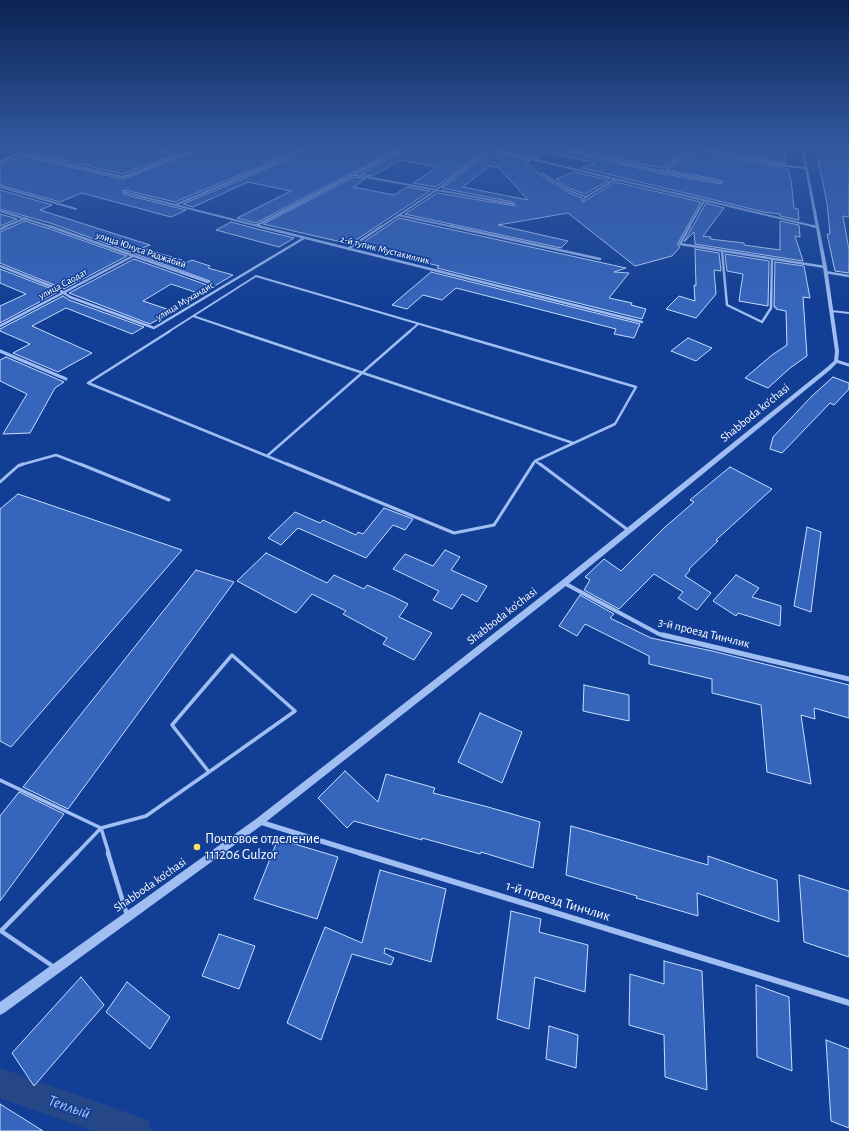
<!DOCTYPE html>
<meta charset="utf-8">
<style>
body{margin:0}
canvas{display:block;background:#123f95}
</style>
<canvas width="849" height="1131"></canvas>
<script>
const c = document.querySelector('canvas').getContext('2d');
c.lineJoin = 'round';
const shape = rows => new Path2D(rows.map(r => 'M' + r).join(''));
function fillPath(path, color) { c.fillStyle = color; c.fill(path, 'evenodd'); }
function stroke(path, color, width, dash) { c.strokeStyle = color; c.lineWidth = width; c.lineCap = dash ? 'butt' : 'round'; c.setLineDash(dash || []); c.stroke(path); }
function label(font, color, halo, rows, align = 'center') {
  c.font = font + ' "Alegreya Sans",sans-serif'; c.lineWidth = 3; c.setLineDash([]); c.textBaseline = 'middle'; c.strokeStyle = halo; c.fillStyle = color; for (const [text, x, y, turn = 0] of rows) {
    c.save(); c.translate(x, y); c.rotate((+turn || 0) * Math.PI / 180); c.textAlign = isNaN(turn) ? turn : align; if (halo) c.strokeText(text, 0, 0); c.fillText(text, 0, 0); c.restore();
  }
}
fillPath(shape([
 [0,1068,137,1116,148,1120,152,1131,94,1131,0,1098,0,1068]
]), '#254687');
const building = shape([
 [58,145,136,145,138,147,174,155,123,174,32,153,58,145],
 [149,145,200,145,182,151,149,145],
 [208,145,305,145,273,161,175,202,125,190,122,191,123,194,186,210,171,217,82,193,60,202,0,185,0,164,23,156,123,179,207,147,208,145],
 [312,145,405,145,256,223,237,218,291,191,248,182,193,207,183,204,275,165,311,147,312,145],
 [477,145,547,145,548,147,659,173,721,184,723,182,721,180,666,170,696,151,788,169,791,180,794,208,798,209,799,220,780,216,780,214,764,212,582,168,595,163,547,152,537,158,477,145],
 [559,145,677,145,678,147,689,150,660,168,559,145],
 [691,145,740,145,784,150,786,164,691,145],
 [815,145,849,145,849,217,843,216,849,250,849,273,835,271,827,234,830,234,827,203,815,145],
 [412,146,459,155,460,146,462,147,483,151,436,187,413,183,438,167,401,160,372,176,361,174,412,146],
 [490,152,530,161,527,163,541,175,569,193,582,198,581,200,583,202,615,182,701,202,678,243,678,246,680,247,672,256,635,266,568,213,498,225,568,241,561,248,405,214,437,193,515,206,515,204,513,202,442,188,490,152],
 [489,166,499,168,528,200,463,187,489,166],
 [574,172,609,180,585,194,571,189,556,179,574,172],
 [354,177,365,179,353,187,394,195,407,187,430,191,350,244,263,224,354,177],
 [0,190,52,205,40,210,150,245,142,248,188,262,192,260,210,266,208,268,233,275,201,294,171,284,143,301,173,311,150,324,69,293,134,259,207,285,210,284,210,281,50,223,0,209,0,190],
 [706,203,724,208,703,236,711,237,710,239,744,243,744,245,780,250,780,221,799,225,800,237,795,236,803,261,695,244,694,232,684,242,706,203],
 [0,214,17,219,0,226,0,214],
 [399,218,626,268,614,272,629,273,609,298,632,303,631,305,646,309,642,319,437,268,439,266,358,246,399,218],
 [25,221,47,228,127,256,64,289,0,263,0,232,25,221],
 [231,222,257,229,294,238,279,247,216,230,231,222],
 [695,249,719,253,721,271,714,270,716,294,696,318,666,309,679,296,695,301,694,285,696,286,695,249],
 [725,254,769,261,768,306,739,301,743,274,727,271,725,254],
 [775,262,804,266,810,298,803,297,807,356,790,368,768,388,745,378,772,355,787,345,786,311,776,309,776,307,774,307,775,262],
 [0,269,57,291,58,292,0,323,0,306,26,294,0,283,0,269],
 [431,272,640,324,634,338,614,334,616,329,456,288,442,300,423,295,407,309,392,305,431,272],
 [63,296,69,300,144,327,132,334,66,308,32,326,92,353,58,372,13,353,30,344,0,331,0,329,63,296],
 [688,338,712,348,696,361,671,351,688,338],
 [6,357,64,382,55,388,30,433,3,434,27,394,0,381,0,360,6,357],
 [833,377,849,383,849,389,834,405,830,403,782,453,770,449,773,437,812,396,833,377],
 [730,467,772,489,716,540,718,541,689,569,690,570,685,576,711,593,697,610,678,598,683,592,654,574,619,609,584,590,590,580,585,577,604,559,621,571,664,528,694,502,690,500,730,467],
 [18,494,182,550,11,747,0,741,0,509,18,494],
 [384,508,413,519,405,530,393,525,366,558,298,528,281,545,268,538,295,512,320,523,323,520,356,535,358,532,363,534,384,508],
 [807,527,821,532,811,612,794,606,807,527],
 [445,550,460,557,451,570,487,586,477,602,462,594,452,609,433,600,439,591,393,569,405,554,433,566,445,550],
 [266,553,327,583,334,575,364,589,367,585,392,596,408,604,399,617,432,633,414,660,383,644,387,638,343,614,346,611,312,594,296,613,237,581,266,553],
 [196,570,234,582,68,809,23,787,196,570],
 [736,575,759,588,752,597,781,606,780,626,738,613,736,616,713,601,736,575],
 [580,595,614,614,610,618,651,638,712,651,849,685,849,718,814,708,815,719,801,715,811,784,767,772,761,705,712,693,712,679,649,664,649,656,585,624,577,636,559,626,580,595],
 [584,685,629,695,629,721,583,711,584,685],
 [480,713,522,732,502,783,458,762,480,713],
 [345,771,378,802,386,774,435,788,433,793,488,807,540,822,533,868,481,852,480,854,422,838,422,840,354,821,347,828,318,798,345,771],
 [19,792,64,814,0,901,0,816,19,792],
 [571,826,708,865,708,856,777,880,779,922,697,893,698,916,636,898,637,896,566,875,571,826],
 [278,839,338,857,317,919,254,899,278,839],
 [380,870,446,889,431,962,385,948,384,953,394,958,391,965,352,954,321,1040,287,1023,325,927,362,943,380,870],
 [799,875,849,891,849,957,804,942,799,875],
 [511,911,541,919,539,932,588,945,585,992,535,977,529,1029,497,1019,511,911],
 [219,934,255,946,239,989,202,976,219,934],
 [664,961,702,971,707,1090,665,1077,664,1035,629,1025,630,974,664,984,664,961],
 [81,977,104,1005,34,1086,12,1053,81,977],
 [127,982,170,1017,150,1049,106,1012,127,982],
 [756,985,789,997,792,1071,757,1057,756,985],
 [549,1026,578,1035,576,1068,546,1059,549,1026],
 [826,1040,849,1049,849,1128,831,1121,826,1040],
 [0,1104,43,1131,0,1131,0,1104]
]);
fillPath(building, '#3665bc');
stroke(building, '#c9dcfd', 1);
stroke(shape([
 [660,171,696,148],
 [542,173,570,191,586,197,583,200]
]), '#a1bef3', 1.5);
stroke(shape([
 [831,311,849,313],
 [193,316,240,332],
 [168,332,256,276,447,332],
 [409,332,418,324]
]), '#a1bef3', 2);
stroke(shape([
 [170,331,88,383,289,465],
 [237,331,573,443],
 [444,331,636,387,615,424,535,461],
 [267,456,410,331],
 [535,461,541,465],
 [20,465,56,455,82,465],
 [532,465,535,461]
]), '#a1bef3', 2.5);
stroke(shape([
 [80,464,169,500],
 [287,464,454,533,494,525,533,464],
 [540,464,628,530],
 [0,482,18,466,23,464]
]), '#a1bef3', 3);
stroke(shape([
 [232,655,295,711,209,772,172,725,232,655],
 [0,780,101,828,109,854],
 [76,854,101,828,146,816,209,772]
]), '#a1bef3', 3.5);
stroke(shape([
 [108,853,127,915],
 [1,931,77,853],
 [1,931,54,967]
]), '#a1bef3', 4.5);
stroke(shape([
 [138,145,182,154],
 [462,145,489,149,817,227],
 [549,145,660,171,721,182],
 [679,145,786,166,806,168],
 [765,145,803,151],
 [20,153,123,177,206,145],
 [0,162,37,145],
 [355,175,513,204],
 [0,187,76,209],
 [124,192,262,227],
 [586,197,615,179],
 [175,205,274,163,310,145],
 [0,211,52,227],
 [398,215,454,227],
 [257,225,410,145],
 [4,227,26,218],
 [381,227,435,191,489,149],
 [689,227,704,201]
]), '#a1bef3', 2);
stroke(shape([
 [49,226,208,282],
 [258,226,642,322],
 [450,226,600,259],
 [690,226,680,244,825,267],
 [812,226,817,227],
 [0,229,7,226],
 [348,249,382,226],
 [722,251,727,305,762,322,771,308,772,259],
 [0,266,58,289,70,297,154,328,304,238],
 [825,272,849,276],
 [0,326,133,256]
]), '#a1bef3', 2.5);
stroke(shape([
 [0,351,66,379],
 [836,361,849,365]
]), '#a1bef3', 3);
stroke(shape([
 [564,583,659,634,667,636]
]), '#a1bef3', 4);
stroke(shape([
 [663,635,849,679],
 [260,822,363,854]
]), '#a1bef3', 5);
stroke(shape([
 [360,853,849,1003]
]), '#a1bef3', 6);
fillPath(shape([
 [801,145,803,145,827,267,839,351,838,362,830,370,567,585,262,825,4,1013,0,1015,0,1002,256,819,561,581,826,368,834,361,835,351,823,267,801,145]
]), '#a1bef3');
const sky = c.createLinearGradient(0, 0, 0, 303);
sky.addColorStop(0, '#0a2352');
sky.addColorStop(0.48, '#3358a0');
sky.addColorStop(1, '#3358a000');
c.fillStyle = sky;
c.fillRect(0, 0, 849, 303);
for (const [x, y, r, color] of [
 [197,847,4,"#ffe163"]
]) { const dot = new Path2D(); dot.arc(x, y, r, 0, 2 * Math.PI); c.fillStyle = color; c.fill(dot); stroke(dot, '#123f95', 1.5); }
label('10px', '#fff', '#123f95', [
 ["улица Юнуса Раджабий",141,250,19],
 ["2-й тупик Мустакиллик",385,250,14],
 ["улица Саодат",63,284,-28],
 ["улица Мухандис",185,301,-31]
]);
label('12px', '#fff', '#123f95', [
 ["Shabboda ko'chasi",755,413,-39],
 ["Shabboda ko'chasi",502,616,-38],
 ["3-й проезд Тинчлик",704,633,14],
 ["Shabboda ko'chasi",150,885,-35]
]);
label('14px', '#fff', '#123f95', [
 ["Почтовое отделение",205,839],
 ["111206 Gulzor",205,855]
], 'left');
label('14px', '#fff', '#123f95', [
 ["1-й проезд Тинчлик",558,901,17]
]);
label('italic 16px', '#adc9fa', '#123f95', [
 ["Теплый",69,1107,19]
]);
</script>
